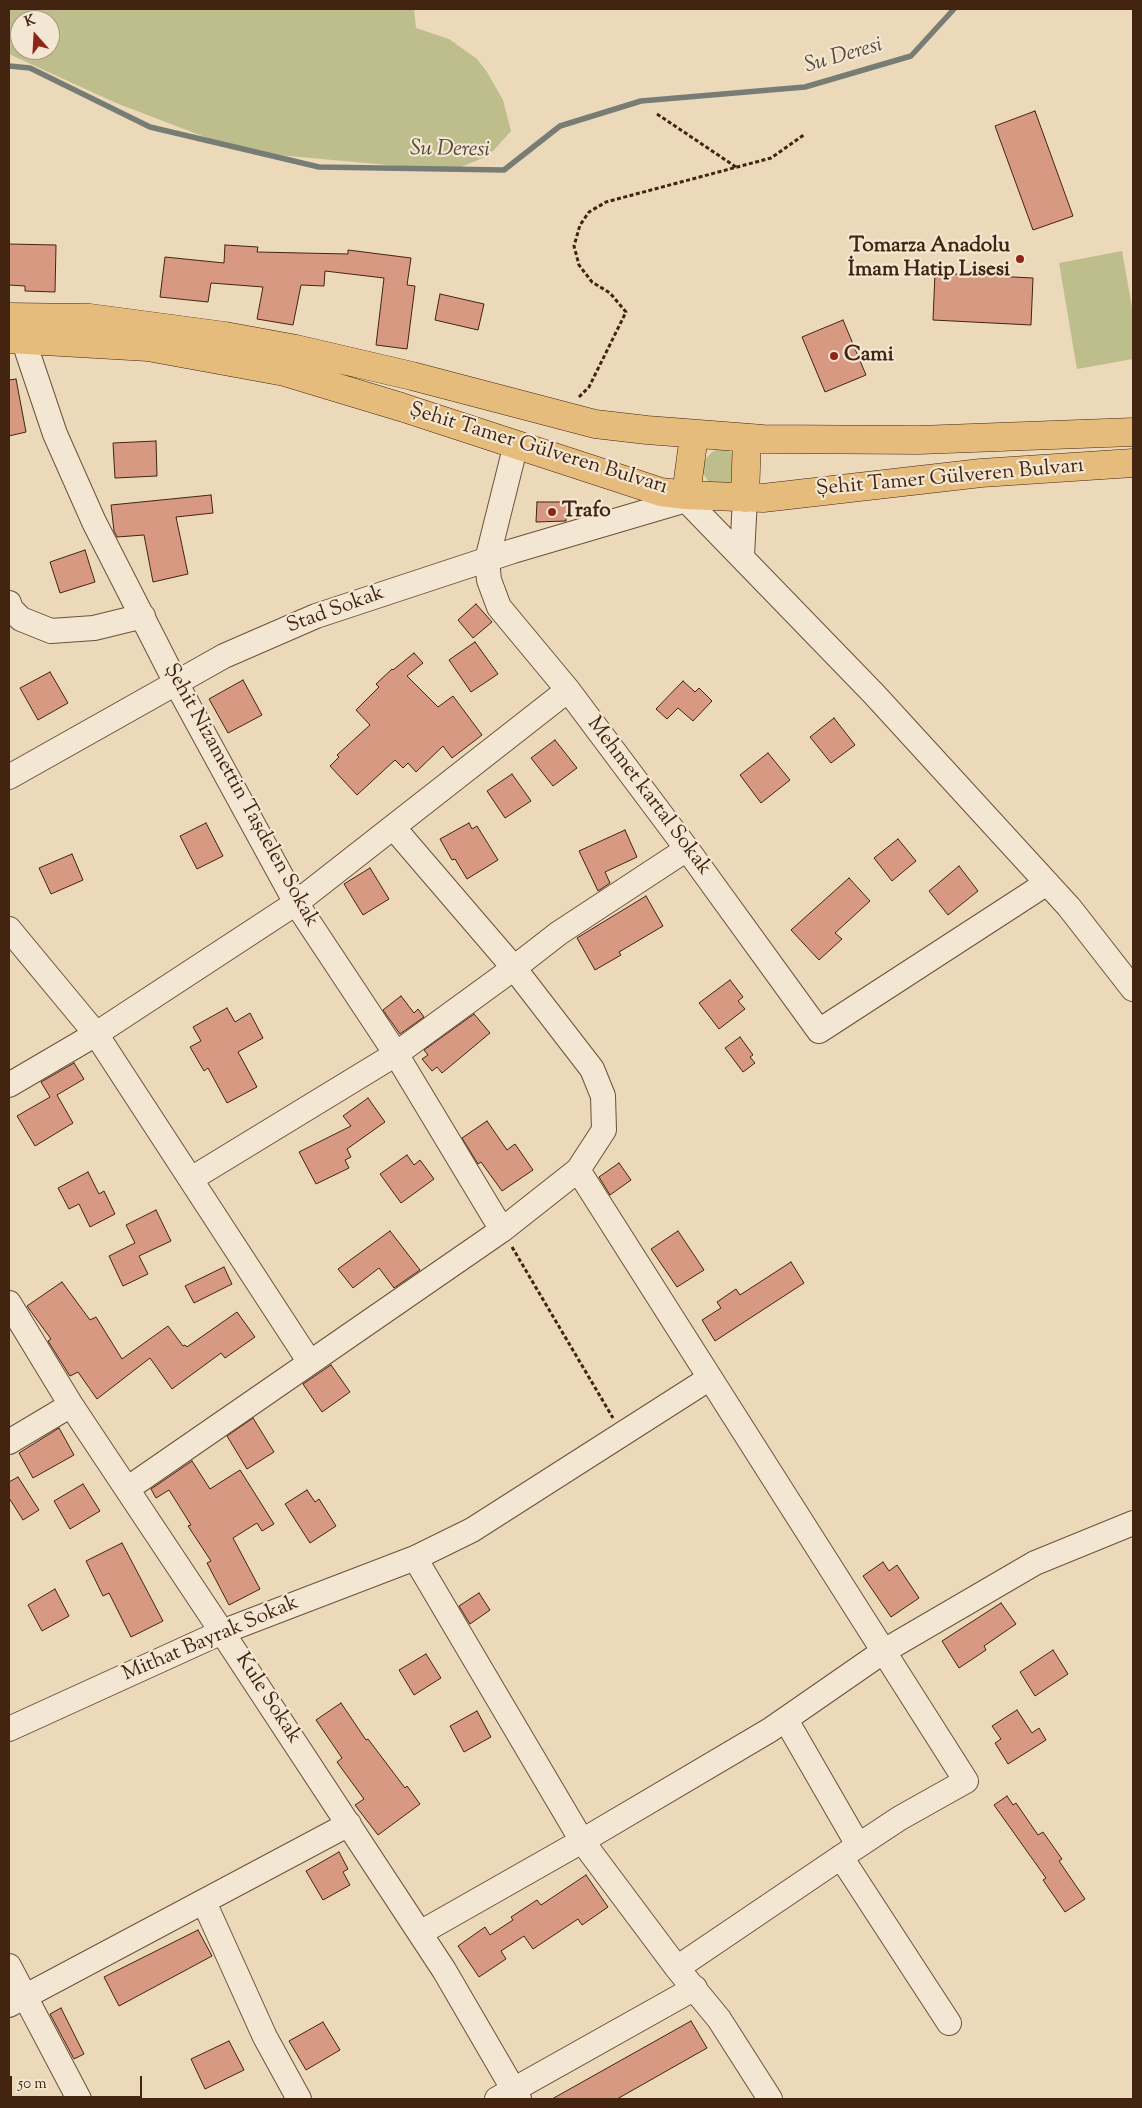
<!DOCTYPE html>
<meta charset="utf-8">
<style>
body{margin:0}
#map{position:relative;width:1142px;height:2108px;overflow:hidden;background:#ecd9b9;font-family:"Sorts Mill Goudy",serif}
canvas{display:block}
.frame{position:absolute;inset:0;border:10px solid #422411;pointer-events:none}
.north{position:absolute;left:10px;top:10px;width:50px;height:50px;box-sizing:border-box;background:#f3e6d2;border:1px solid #ac9885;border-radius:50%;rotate:341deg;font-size:14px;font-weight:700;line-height:20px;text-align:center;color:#422411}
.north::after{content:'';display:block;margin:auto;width:18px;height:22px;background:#8f2418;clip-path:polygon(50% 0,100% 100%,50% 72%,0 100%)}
.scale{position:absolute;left:10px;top:2076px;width:132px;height:22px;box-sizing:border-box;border:2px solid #422411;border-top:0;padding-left:6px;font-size:15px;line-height:18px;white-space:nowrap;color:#422411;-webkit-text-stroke:4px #f3e6d2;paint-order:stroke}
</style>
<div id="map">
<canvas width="1142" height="2108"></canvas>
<div class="frame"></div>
<div class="north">K</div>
<div class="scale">50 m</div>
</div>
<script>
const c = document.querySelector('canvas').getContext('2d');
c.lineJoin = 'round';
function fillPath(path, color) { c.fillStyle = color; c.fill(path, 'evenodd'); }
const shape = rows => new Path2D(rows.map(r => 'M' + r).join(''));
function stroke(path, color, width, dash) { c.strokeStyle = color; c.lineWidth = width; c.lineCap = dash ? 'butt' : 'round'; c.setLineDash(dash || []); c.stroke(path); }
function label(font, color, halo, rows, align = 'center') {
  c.font = font + ' "Sorts Mill Goudy",serif'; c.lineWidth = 4.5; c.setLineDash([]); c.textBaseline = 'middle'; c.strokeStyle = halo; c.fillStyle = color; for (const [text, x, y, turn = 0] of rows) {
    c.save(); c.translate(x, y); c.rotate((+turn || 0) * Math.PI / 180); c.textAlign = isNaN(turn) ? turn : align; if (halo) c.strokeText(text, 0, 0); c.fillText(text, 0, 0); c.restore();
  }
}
fillPath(shape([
 [9,9,414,9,416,28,449,39,477,59,487,72,503,100,511,131,494,150,483,158,456,169,443,170,244,152,116,103,9,54],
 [20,20,50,20,50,50,20,50],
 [1122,251,1133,313,1133,359,1077,369,1059,263],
 [718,449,724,449,735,454,732,485,709,483,703,473,704,461,712,452]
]), '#bdbe8c');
stroke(shape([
 [9,66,30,68,150,127,319,167,504,170,560,126,641,101,805,87,911,56,954,9]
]), '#777d75', 5.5);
const building = shape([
 [1035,111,1073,216,1033,230,995,126,1035,111],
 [9,244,56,245,55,292,25,291,25,286,9,285,9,244],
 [225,245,258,247,257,252,348,254,348,250,411,258,407,285,415,286,407,349,376,345,384,278,325,271,324,286,301,285,293,325,257,319,263,287,211,283,208,302,160,297,165,257,224,263,225,245],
 [935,273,1033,278,1031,325,933,320,935,273],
 [440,294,484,304,478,330,435,320,440,294],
 [843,320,866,375,825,392,802,337,843,320],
 [16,379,26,432,9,436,9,380,16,379],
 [156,441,157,476,115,478,113,443,156,441],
 [211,495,213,513,176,517,188,574,153,582,144,535,117,537,114,531,111,505,211,495],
 [537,502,567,502,566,521,536,522,537,502],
 [85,550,95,582,60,593,50,562,85,550],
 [476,604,492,622,473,638,458,620,476,604],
 [475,642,498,674,471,692,449,660,475,642],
 [414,653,423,663,407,676,438,707,453,696,482,735,452,758,443,746,416,772,408,763,403,768,395,760,357,795,330,766,339,757,337,755,370,725,356,710,379,687,376,684,392,669,393,670,414,653],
 [50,672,68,703,38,720,20,688,50,672],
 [243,680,262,715,228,733,209,699,243,680],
 [683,681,695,692,699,688,712,701,693,721,678,708,667,719,656,709,683,681],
 [834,718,855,745,831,763,810,737,834,718],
 [555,740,577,768,553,786,531,758,555,740],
 [768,753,790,780,761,803,740,775,768,753],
 [512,774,531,801,505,818,487,791,512,774],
 [206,823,223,856,197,869,180,836,206,823],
 [469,823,472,829,477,826,498,860,467,879,455,859,452,860,440,839,469,823],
 [625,830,637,857,605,872,610,883,598,891,579,851,625,830],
 [898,839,916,861,892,881,874,858,898,839],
 [72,854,83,880,51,894,39,868,72,854],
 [959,866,978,891,948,915,929,891,959,866],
 [370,868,389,899,363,915,344,884,370,868],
 [849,878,870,901,835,933,842,939,819,960,791,930,849,878],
 [646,896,663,926,619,952,621,955,595,970,577,938,646,896],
 [730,980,743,997,738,1001,745,1009,719,1029,699,1003,730,980],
 [401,996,414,1013,418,1009,424,1017,400,1034,383,1010,401,996],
 [227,1008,235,1022,250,1013,263,1038,238,1052,257,1087,227,1103,208,1068,204,1071,190,1047,201,1041,193,1027,227,1008],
 [474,1014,490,1033,442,1073,437,1067,432,1071,422,1059,428,1055,424,1050,474,1014],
 [740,1037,753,1055,750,1057,755,1063,743,1072,725,1048,740,1037],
 [74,1063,84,1079,57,1095,73,1123,35,1146,17,1116,50,1097,41,1082,74,1063],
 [368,1098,385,1122,347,1149,351,1157,345,1160,349,1168,316,1184,299,1152,351,1126,343,1116,368,1098],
 [487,1121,507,1150,515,1144,533,1170,502,1191,481,1162,478,1164,462,1138,487,1121],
 [407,1155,414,1165,420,1160,434,1179,401,1203,380,1174,407,1155],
 [619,1163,631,1180,610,1195,599,1177,619,1163],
 [88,1172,99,1194,104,1191,115,1214,90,1227,79,1204,69,1209,58,1188,88,1172],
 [156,1210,171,1241,139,1256,148,1274,123,1286,109,1256,135,1243,126,1225,156,1210],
 [390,1231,420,1270,394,1288,379,1268,353,1288,338,1269,390,1231],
 [678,1231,704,1270,677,1287,651,1249,678,1231],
 [791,1262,804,1283,715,1341,702,1320,721,1308,717,1302,736,1289,740,1295,791,1262],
 [224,1267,232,1284,194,1303,185,1286,224,1267],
 [62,1282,90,1320,96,1317,122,1359,168,1326,183,1346,185,1345,187,1347,237,1312,255,1337,225,1358,221,1353,172,1389,150,1358,97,1399,78,1372,70,1376,48,1341,51,1339,27,1306,62,1282],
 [331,1365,350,1392,322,1412,303,1384,331,1365],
 [253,1418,274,1452,247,1469,227,1436,253,1418],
 [59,1428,74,1455,33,1478,19,1453,59,1428],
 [192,1461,210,1489,240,1470,274,1524,262,1531,257,1523,233,1538,260,1589,229,1605,207,1563,211,1561,188,1526,191,1525,169,1490,156,1498,151,1489,192,1461],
 [18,1477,39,1510,23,1520,9,1498,9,1482,18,1477],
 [83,1484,100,1511,70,1529,54,1501,83,1484],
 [307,1490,315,1502,319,1499,336,1526,310,1543,285,1504,307,1490],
 [122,1543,163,1621,131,1637,109,1593,103,1596,86,1561,122,1543],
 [883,1562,889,1571,897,1565,919,1598,891,1617,863,1576,883,1562],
 [55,1589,69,1616,42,1631,28,1605,55,1589],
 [479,1593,490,1610,470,1624,459,1606,479,1593],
 [1001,1603,1016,1624,984,1646,986,1650,959,1668,942,1641,1001,1603],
 [1053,1650,1068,1674,1035,1696,1020,1672,1053,1650],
 [426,1654,441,1678,414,1695,399,1670,426,1654],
 [341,1703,366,1740,368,1739,405,1788,407,1786,420,1804,378,1835,355,1805,364,1799,337,1762,342,1758,316,1720,341,1703],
 [1017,1710,1032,1733,1039,1728,1046,1740,1008,1764,995,1743,1001,1739,992,1726,1017,1710],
 [477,1711,491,1737,464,1752,450,1726,477,1711],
 [1007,1796,1013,1805,1016,1803,1038,1835,1043,1832,1062,1859,1059,1861,1085,1899,1065,1912,1043,1880,1046,1878,994,1805,1007,1796],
 [339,1852,348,1869,343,1872,350,1885,323,1900,306,1871,339,1852],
 [586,1875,608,1907,582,1925,578,1919,533,1949,524,1936,501,1951,506,1959,479,1977,458,1946,485,1927,490,1935,513,1920,511,1917,537,1900,541,1905,586,1875],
 [198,1930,212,1956,119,2006,104,1977,198,1930],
 [61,2008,84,2054,74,2059,50,2014,61,2008],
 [691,2021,707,2048,617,2099,552,2099,691,2021],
 [323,2022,340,2050,306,2070,289,2041,323,2022],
 [229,2041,244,2070,205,2089,191,2059,229,2041]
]);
fillPath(building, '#d89983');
stroke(building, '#422411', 1);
const minor = shape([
 [23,339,55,434,94,522,176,683,296,903,396,1054,502,1230],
 [516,444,487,560,489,580,499,607,568,690,687,849,819,1031,1047,883],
 [686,495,686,500,874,694,1069,907,1133,989],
 [742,556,745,498],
 [9,603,11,609,21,619,51,631,94,628,143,616],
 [9,777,224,656,316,616,513,551,686,500],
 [9,929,96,1034,309,1361],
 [9,1085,96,1034,296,903,568,690],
 [578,1170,966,1781,900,1818,841,1857,677,1968],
 [191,1179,396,1054,514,968,559,933,687,849],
 [9,1303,71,1405,222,1632,444,1970,519,2099],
 [9,1442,71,1405],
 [127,1489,502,1230,578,1170,604,1130,603,1096,592,1069,514,968,393,827],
 [415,1558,582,1841,677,1968,719,2019,770,2099],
 [786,1720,858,1845],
 [9,1729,222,1632,415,1558,472,1530,710,1378],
 [841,1857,949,2023],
 [204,1902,265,2037,299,2099],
 [420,1933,582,1841,770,1730,884,1651,1035,1563,1133,1523],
 [9,1966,79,2099],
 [9,2005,349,1824],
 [497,2099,695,1988]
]);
const major = shape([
 [9,317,90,318,225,336,296,349,412,376,595,424,647,430,763,439,919,440,1133,432],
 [9,339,148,347,285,372,401,407,661,492,686,495,763,498,981,473,1133,463],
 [686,495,694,435],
 [745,498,747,438]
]);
stroke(minor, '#6c513b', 26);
stroke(major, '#422411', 29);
stroke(shape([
 [657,114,736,167],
 [579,397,589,387,626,312,610,293,592,282,579,265,574,246,580,225,589,212,606,202,771,158,805,134],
 [512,1247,613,1418]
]), '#422411', 3, [4, 2.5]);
stroke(minor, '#f3e6d2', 24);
stroke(major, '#e6bc7c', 28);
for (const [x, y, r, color] of [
 [1020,259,5,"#8f2418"],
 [834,356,5,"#8f2418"],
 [552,512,5,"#8f2418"]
]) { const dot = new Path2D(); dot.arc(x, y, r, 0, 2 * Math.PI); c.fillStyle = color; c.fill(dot); stroke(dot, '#f3e6d2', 2); }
label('bold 21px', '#422411', '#f3e6d2', [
 ["Tomarza Anadolu",1010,247,"right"],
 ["İmam Hatip Lisesi",1010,271,"right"],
 ["Cami",844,356],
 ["Trafo",562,512]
], 'left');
label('21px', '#422411', '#f3e6d2', [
 ["Şehit Tamer Gülveren Bulvarı",538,450,17],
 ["Şehit Tamer Gülveren Bulvarı",950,479,-5],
 ["Stad Sokak",336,611,-20],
 ["Şehit Nizamettin Taşdelen Sokak",240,796,61],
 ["Mehmet kartal Sokak",648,797,53],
 ["Mithat Bayrak Sokak",211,1640,-23],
 ["Kule Sokak",267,1699,57]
]);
label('italic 22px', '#58493b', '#f3e6d2', [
 ["Su Deresi",844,57,-16],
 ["Su Deresi",450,151,1]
]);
</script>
